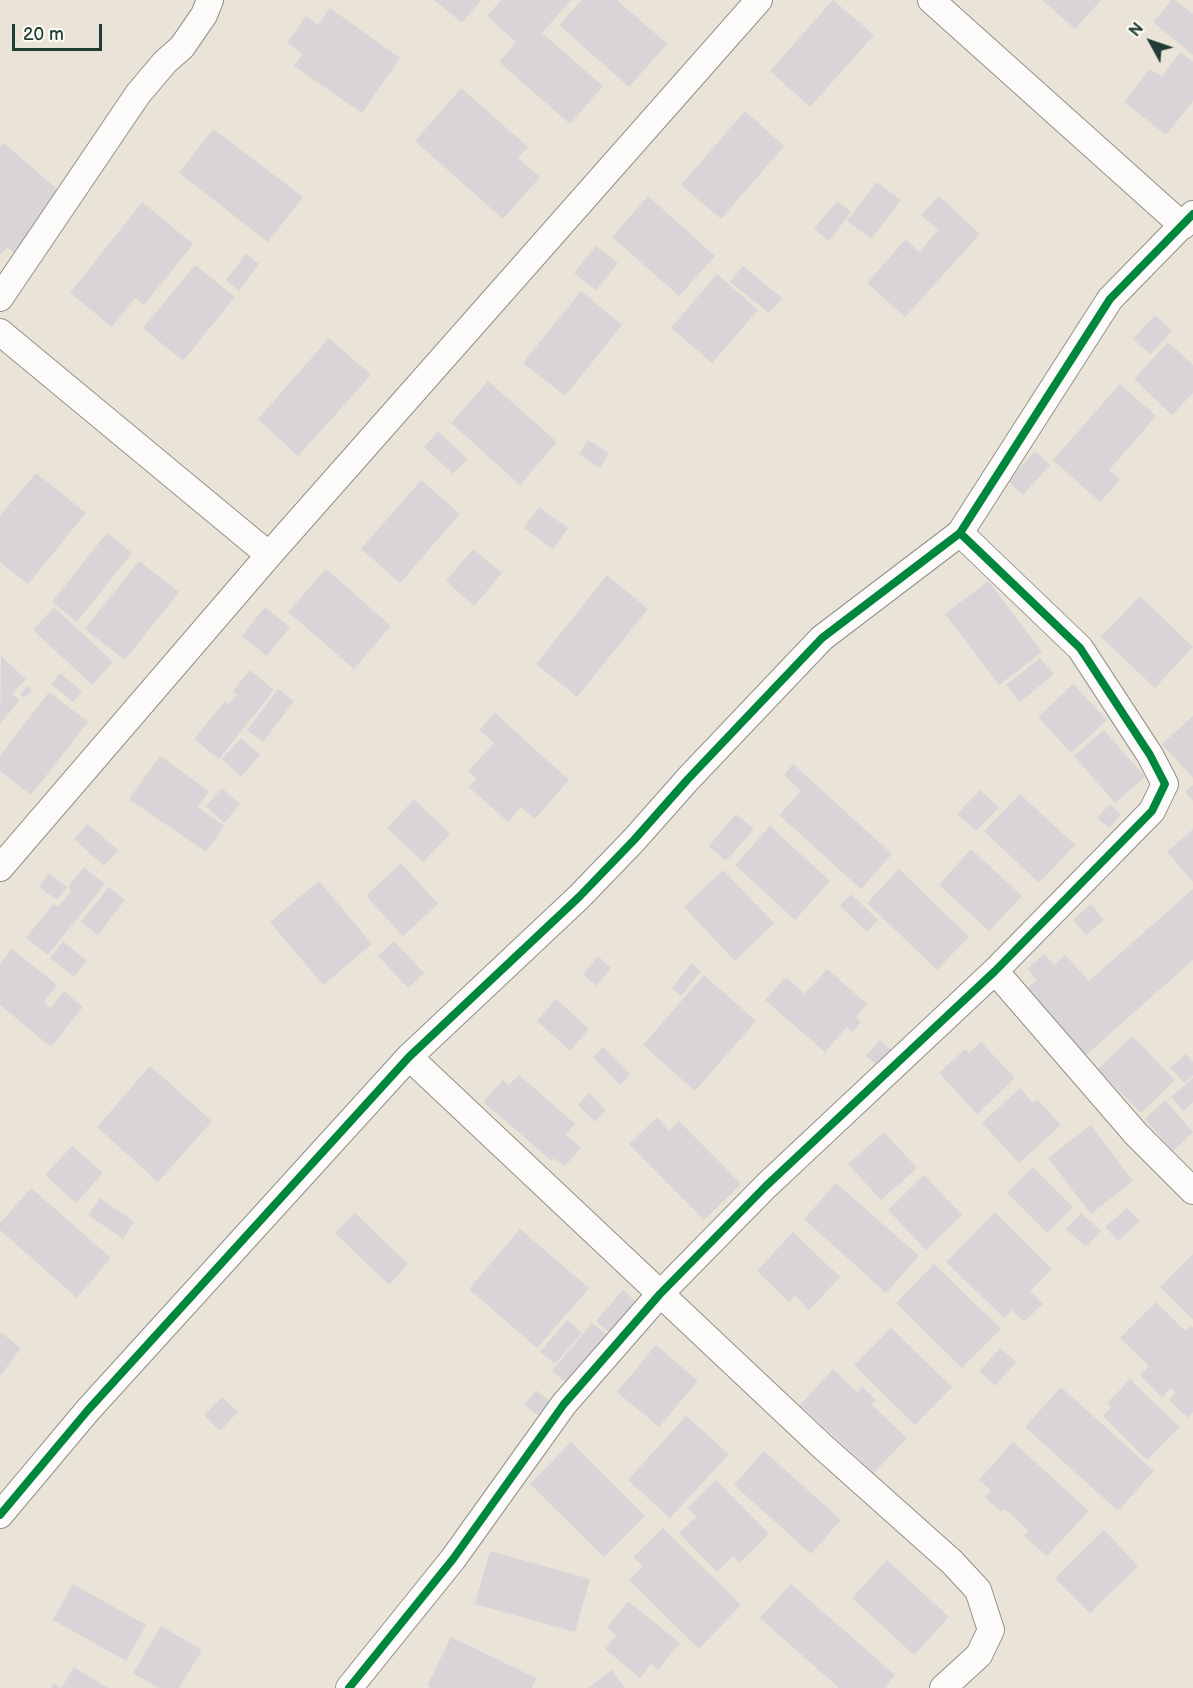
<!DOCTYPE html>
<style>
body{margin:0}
#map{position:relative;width:1193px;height:1688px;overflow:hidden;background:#e9e4d7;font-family:"Balsamiq Sans",sans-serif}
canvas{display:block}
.north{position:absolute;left:1121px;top:12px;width:60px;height:60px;-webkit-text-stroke:4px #fdfcf7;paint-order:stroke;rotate:310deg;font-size:16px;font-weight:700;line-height:24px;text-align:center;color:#1f3d34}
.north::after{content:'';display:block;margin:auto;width:21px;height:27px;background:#1f3d34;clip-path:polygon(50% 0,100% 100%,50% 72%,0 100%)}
.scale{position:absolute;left:12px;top:24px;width:90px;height:27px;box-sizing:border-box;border:3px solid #1f3d34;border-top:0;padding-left:8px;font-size:18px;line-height:21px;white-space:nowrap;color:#1f3d34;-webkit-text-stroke:4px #fdfcf7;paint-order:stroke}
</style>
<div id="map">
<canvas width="1193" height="1688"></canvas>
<div class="north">N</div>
<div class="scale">20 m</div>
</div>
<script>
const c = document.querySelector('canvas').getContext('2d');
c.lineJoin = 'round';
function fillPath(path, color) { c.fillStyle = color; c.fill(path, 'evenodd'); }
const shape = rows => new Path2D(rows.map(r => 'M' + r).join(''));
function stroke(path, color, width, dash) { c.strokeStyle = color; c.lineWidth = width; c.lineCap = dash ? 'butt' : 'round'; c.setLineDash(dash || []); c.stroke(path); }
fillPath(shape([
 [434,0,481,0,462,23],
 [501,0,571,0,542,33,603,86,570,124,499,62,516,42,487,16],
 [582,0,617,0,667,44,629,87,559,25],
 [833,0,874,35,810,107,770,71],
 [1042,0,1101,0,1075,29],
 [1172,0,1175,0,1193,14,1193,55,1153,22],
 [330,8,400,58,362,113,294,66,303,54,287,43,306,16,318,25],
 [1180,52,1193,62,1193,101,1166,135,1124,102,1150,69,1162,77],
 [461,88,528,147,518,158,540,177,503,219,415,141],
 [745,111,784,146,721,219,681,185],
 [213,129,303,197,268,242,179,173],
 [4,143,65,196,15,254,7,247,0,255,0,148],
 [877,182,901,200,871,239,847,221],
 [648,196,715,256,679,296,612,237],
 [939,196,980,234,905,317,867,283,906,239,919,252,938,230,921,215],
 [837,201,851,212,829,241,814,229],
 [142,202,193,244,144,305,135,298,112,327,70,293],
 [596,246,618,263,596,290,574,273],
 [246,254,259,264,239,291,226,280],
 [195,265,235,297,183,361,143,328],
 [743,266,782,298,769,313,730,282],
 [717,274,758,310,712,363,671,328],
 [581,291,622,325,565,396,523,363],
 [1155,315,1172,331,1150,354,1133,339],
 [329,338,371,375,298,456,258,419],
 [1168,342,1193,365,1193,393,1172,415,1134,379],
 [488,381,557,442,520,485,451,423],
 [1120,384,1156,416,1109,470,1120,480,1100,502,1053,460],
 [438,431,467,459,453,474,424,447],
 [588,440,609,453,600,468,579,454],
 [1035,451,1050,465,1023,495,1008,481],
 [36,473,86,513,28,584,0,562,0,516],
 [421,480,460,514,400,583,361,549],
 [539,507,568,528,553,549,524,528],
 [107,533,132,553,77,622,52,602],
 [473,549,502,573,474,606,446,581],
 [139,561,179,592,125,660,85,629],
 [326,569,391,626,354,669,288,612],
 [607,575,648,609,577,697,536,664],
 [988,581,1042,652,999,685,945,614],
 [1140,596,1193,647,1155,688,1101,637],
 [54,607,113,662,92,685,33,630],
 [265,607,290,627,267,656,242,636],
 [1,656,26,679,12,694,20,700,0,724],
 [1040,658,1054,674,1020,702,1006,685],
 [250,670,274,690,219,759,194,739,225,701,229,704,237,695,233,691],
 [60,673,82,691,73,702,51,684],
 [1073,684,1107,720,1071,753,1038,717],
 [27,686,32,690,24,698,20,695],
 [278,689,294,701,263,742,247,730],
 [49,692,88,722,31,795,0,771,0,756],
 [495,713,569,780,535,819,521,807,508,822,469,787,477,779,468,771,494,743,479,730],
 [1193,716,1193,778,1162,744],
 [1104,730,1145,777,1115,803,1074,756],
 [241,738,260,755,241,777,222,759],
 [160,756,209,791,198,807,224,826,206,852,129,799],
 [793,764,892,854,861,889,779,815,801,791,784,775],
 [1193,785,1193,801,1185,792],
 [222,788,240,804,224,823,206,806],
 [980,790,999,807,976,831,957,814],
 [1020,794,1075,845,1039,883,984,831],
 [414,799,450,834,423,862,387,828],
 [1110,804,1121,815,1109,828,1097,818],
 [736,814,754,829,726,861,709,846],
 [88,824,118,850,104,866,74,839],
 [770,826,830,881,795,920,735,865],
 [1193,829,1193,882,1167,852],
 [971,849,1022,896,989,931,939,885],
 [401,863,438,904,403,936,366,896],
 [84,867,105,884,48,955,26,938,53,904,58,907,71,891,68,887],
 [899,869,969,937,937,970,867,903],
 [723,870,774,923,735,961,684,907],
 [49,873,67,887,57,900,39,887],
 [319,881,372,944,323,985,270,922],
 [109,887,125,900,98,935,81,922],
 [1193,889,1193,960,1086,1055,1027,988,1037,980,1027,969,1044,954,1054,965,1065,955,1089,981],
 [851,894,878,920,867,932,840,906],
 [1091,904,1104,920,1086,935,1073,920],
 [63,941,87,961,74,977,50,958],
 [394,941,424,973,408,988,378,956],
 [12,949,57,985,44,1002,51,1008,64,991,83,1007,51,1047,0,1005,0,963],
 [598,956,611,968,596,986,583,974],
 [692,963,701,971,681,996,672,988],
 [827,969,867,1004,856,1017,861,1022,853,1032,847,1027,825,1052,765,1000,786,977,805,994],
 [704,975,756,1021,695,1091,643,1045],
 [556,999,589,1029,570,1051,537,1021],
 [1132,1036,1175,1080,1141,1113,1098,1069],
 [880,1040,896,1054,882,1069,866,1056],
 [981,1042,1015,1078,977,1114,939,1073,965,1049,969,1053],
 [603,1047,630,1074,620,1085,593,1057],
 [1186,1054,1193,1062,1193,1075,1184,1083,1170,1068],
 [150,1066,212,1121,158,1182,97,1127],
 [519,1075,575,1124,566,1135,581,1148,565,1166,554,1158,552,1161,483,1102,503,1080,509,1085],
 [1193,1078,1193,1102,1183,1111,1171,1097],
 [1020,1088,1033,1103,1037,1099,1061,1125,1019,1163,982,1123],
 [589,1093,606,1110,595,1122,578,1105],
 [1165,1100,1193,1132,1173,1151,1145,1119],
 [657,1117,669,1131,679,1121,741,1184,704,1220,629,1144],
 [1091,1125,1133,1181,1091,1214,1048,1158],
 [884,1132,917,1168,881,1200,848,1164],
 [72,1146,103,1173,76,1203,45,1175],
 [1033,1167,1073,1207,1047,1233,1007,1193],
 [924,1175,962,1215,926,1250,888,1210],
 [836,1183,919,1256,886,1293,804,1219],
 [31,1188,111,1258,77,1298,0,1230,0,1223],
 [100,1198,134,1222,123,1239,88,1215],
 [1127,1208,1140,1221,1118,1241,1105,1227],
 [995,1212,1052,1269,1030,1291,1043,1304,1024,1322,1012,1310,1004,1318,946,1262],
 [355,1213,408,1264,389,1285,335,1233],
 [1081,1213,1101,1231,1086,1247,1066,1229],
 [520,1229,589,1288,537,1348,469,1289],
 [793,1232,840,1277,809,1310,795,1296,789,1302,757,1271],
 [1193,1254,1193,1320,1160,1287],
 [934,1264,1001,1329,962,1368,896,1303],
 [623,1290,637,1303,611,1334,596,1321],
 [1156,1302,1185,1331,1191,1326,1193,1328,1193,1412,1188,1418,1169,1400,1176,1392,1171,1388,1162,1397,1140,1375,1149,1366,1120,1338],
 [567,1320,582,1333,555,1364,540,1352],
 [592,1323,612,1339,571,1387,552,1371],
 [891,1328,952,1387,915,1425,854,1365],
 [0,1332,21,1348,0,1376],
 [656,1345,698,1381,659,1427,617,1392],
 [1000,1348,1016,1362,995,1386,979,1371],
 [833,1369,857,1392,862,1387,876,1400,872,1405,907,1438,874,1473,800,1405],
 [1130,1379,1179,1427,1147,1460,1103,1416,1111,1407,1107,1403],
 [1061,1387,1154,1471,1118,1511,1025,1427],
 [536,1390,552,1403,541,1417,524,1405],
 [222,1397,238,1412,220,1431,204,1415],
 [686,1416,729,1454,670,1518,628,1480],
 [571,1442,645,1516,604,1557,530,1484],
 [1013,1442,1089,1511,1047,1556,1024,1536,1029,1531,1005,1509,1001,1512,985,1497,991,1490,979,1480],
 [764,1451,841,1520,811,1554,734,1485],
 [716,1480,769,1534,739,1563,733,1556,717,1572,679,1533,696,1517,688,1508],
 [663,1528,741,1605,699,1649,629,1580,643,1566,633,1557],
 [1104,1530,1138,1566,1090,1613,1055,1578],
 [490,1551,590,1579,575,1632,475,1604],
 [887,1560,949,1617,914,1655,852,1598],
 [73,1584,146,1625,126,1661,53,1620],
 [791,1584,895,1675,884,1688,839,1688,760,1618],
 [628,1601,680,1643,658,1670,651,1664,640,1678,605,1649,616,1635,607,1627],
 [161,1626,202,1650,179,1688,158,1688,133,1673],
 [451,1637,536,1678,532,1688,430,1688,427,1686],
 [74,1667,108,1688,51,1688,54,1683,61,1688],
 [612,1670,625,1688,588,1688]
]), '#d9d4d8');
const minor = shape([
 [931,0,1183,226],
 [0,298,138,94,165,62,182,47,204,15,210,0],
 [0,332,269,555],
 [0,868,269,555,759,0],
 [995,971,1136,1134,1193,1191],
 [409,1057,822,1446,952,1562,978,1590,991,1630,979,1655,943,1688],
 [0,1515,88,1410,409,1057,579,897,634,840,688,779,822,638,960,533,1110,299,1193,214],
 [349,1688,453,1559,564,1404,660,1294,766,1186,995,971,1152,811,1165,784,1150,755,1080,648,960,533]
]);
stroke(minor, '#8f928a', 28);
stroke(minor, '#fcfbf9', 26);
stroke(shape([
 [0,1515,88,1410,409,1057,579,897,634,840,688,779,822,638,960,533,1110,299,1193,214],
 [349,1688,453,1559,564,1404,660,1294,766,1186,995,971,1152,811,1165,784,1150,755,1080,648,960,533]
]), '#00873e', 8);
</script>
